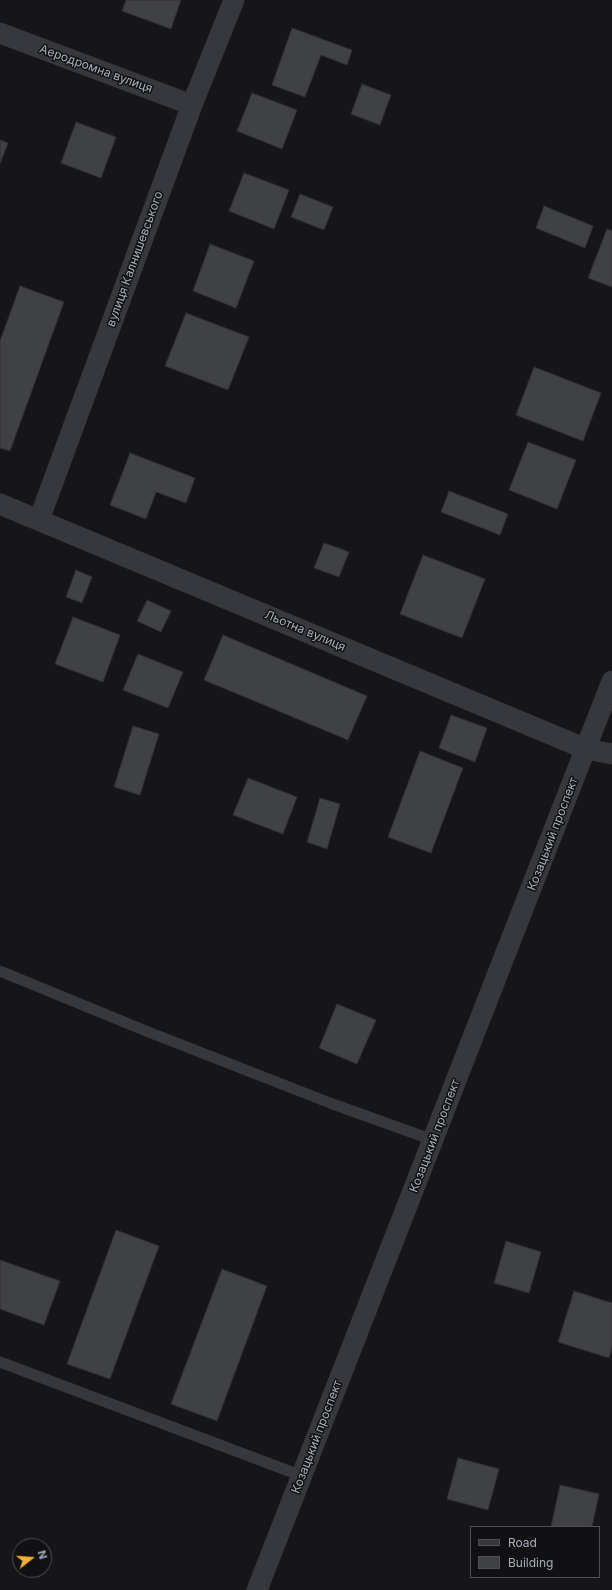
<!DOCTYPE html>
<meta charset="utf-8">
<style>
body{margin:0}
#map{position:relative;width:612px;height:1590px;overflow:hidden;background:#161618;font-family:Inter,sans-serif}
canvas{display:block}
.legend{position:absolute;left:470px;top:1526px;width:130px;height:52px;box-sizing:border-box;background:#111113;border:1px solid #4d4f55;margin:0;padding:5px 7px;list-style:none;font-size:12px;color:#a8adb8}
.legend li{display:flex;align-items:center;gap:8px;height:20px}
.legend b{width:20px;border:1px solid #4d4f55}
.north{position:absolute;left:12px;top:1538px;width:40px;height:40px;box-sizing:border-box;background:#111113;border:1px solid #4d4f55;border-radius:50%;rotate:73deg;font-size:11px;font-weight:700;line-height:16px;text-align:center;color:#a8adb8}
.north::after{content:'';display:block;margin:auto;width:14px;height:18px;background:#f2b134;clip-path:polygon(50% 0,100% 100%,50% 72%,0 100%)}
</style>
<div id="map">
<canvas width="612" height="1590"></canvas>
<ul class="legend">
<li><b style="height:5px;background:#37383d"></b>Road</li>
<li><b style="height:11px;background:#404145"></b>Building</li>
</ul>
<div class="north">N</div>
</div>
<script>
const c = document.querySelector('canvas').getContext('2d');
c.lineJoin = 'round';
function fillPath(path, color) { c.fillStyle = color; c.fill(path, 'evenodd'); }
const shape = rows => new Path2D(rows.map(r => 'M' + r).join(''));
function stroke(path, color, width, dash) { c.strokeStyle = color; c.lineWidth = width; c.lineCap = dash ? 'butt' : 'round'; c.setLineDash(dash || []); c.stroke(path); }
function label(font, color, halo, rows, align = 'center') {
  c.font = font + ' Inter,sans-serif'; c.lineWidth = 3; c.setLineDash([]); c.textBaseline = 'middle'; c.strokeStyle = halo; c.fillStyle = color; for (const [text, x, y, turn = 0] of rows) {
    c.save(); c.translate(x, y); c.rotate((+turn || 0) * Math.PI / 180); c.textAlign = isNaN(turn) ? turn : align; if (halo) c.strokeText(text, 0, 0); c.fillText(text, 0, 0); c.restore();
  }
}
const building = shape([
 [126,0,181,0,171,29,122,11,126,0],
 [292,28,352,50,347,65,321,55,305,97,272,85,292,28],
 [362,84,391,95,380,125,351,114,362,84],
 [252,93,297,110,282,149,237,131,252,93],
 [76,122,116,137,101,178,61,163,76,122],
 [0,140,8,143,0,164,0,140],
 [244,173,289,190,274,229,229,211,244,173],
 [300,194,333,207,324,230,291,217,300,194],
 [544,206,593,226,585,248,536,228,544,206],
 [607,229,612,231,612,287,588,278,607,229],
 [210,244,254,261,236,308,193,291,210,244],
 [20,286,64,302,10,451,0,448,0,341,20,286],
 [186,313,249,337,228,390,165,366,186,313],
 [534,367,601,393,583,441,516,415,534,367],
 [528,442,576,460,557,509,509,490,528,442],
 [130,453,195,478,186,503,156,492,146,519,110,505,130,453],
 [449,491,508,514,500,535,441,512,449,491],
 [324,543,349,552,339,577,314,568,324,543],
 [423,555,485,579,462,638,400,614,423,555],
 [76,570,92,577,82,603,66,597,76,570],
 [147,600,171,611,161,632,137,621,147,600],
 [73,617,120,635,103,682,55,664,73,617],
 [223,635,367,696,348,740,204,680,223,635],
 [138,654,183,672,168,708,123,690,138,654],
 [451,715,487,728,475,762,439,748,451,715],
 [133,726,159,734,140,795,114,787,133,726],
 [420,751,463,768,431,853,388,837,420,751],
 [248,778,297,797,283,834,233,815,248,778],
 [320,798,340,804,327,849,307,842,320,798],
 [337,1004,376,1020,357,1064,319,1048,337,1004],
 [116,1230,159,1246,110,1379,67,1364,116,1230],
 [506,1241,541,1252,529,1293,494,1283,506,1241],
 [0,1260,60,1281,44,1325,0,1309,0,1260],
 [222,1269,267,1286,217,1421,171,1404,222,1269],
 [574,1291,612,1303,612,1347,609,1358,558,1342,574,1291],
 [458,1458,499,1469,488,1510,447,1499,458,1458],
 [560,1485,599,1494,592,1527,551,1527,560,1485]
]);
fillPath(building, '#404145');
stroke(building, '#303034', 1);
stroke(shape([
 [0,971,146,1031,330,1103,433,1140],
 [0,1362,302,1476]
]), '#37383d', 11);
stroke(shape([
 [0,33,192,105],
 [0,504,586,749,612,754],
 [39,520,192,105,234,0],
 [257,1590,612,681]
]), '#37383d', 21);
label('12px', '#a8adb8', '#111113', [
 ["Аеродромна вулиця",96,69,20],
 ["вулиця Калнишевського",135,259,-70],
 ["Льотна вулиця",305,631,23],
 ["Козацький проспект",553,834,-69],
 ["Козацький проспект",435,1136,-69],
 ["Козацький проспект",317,1437,-69]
]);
</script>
